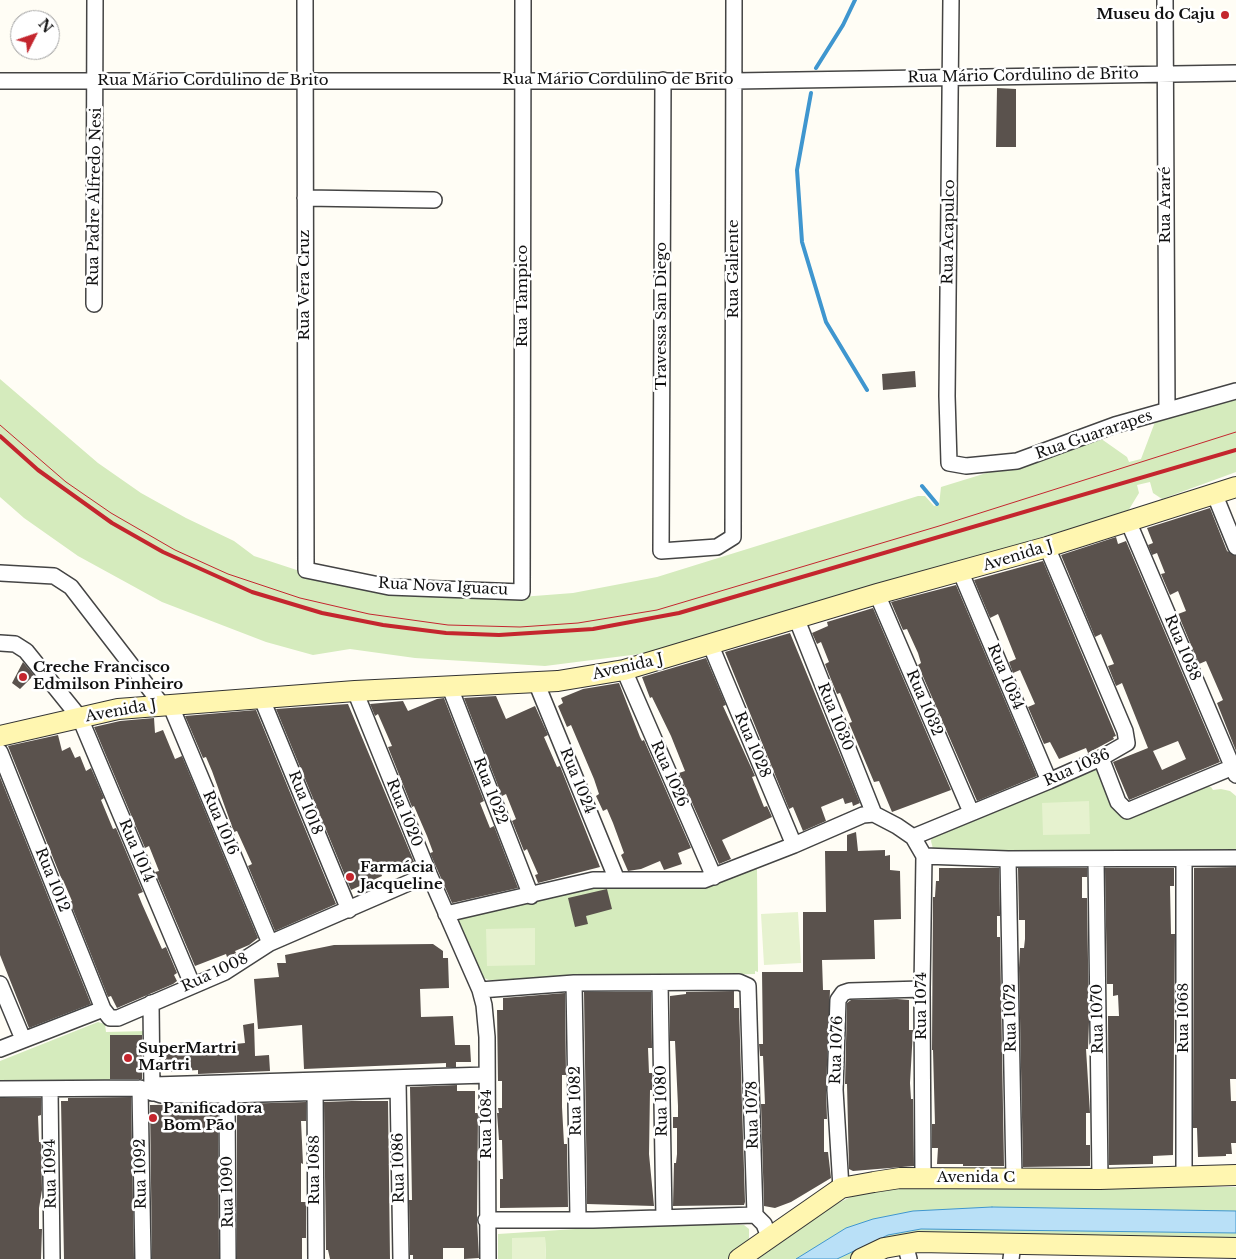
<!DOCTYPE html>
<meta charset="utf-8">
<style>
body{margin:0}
#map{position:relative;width:1236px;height:1259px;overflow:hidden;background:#fffdf5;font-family:"Libre Baskerville",serif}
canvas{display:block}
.north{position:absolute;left:10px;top:10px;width:50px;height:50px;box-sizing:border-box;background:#fff;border:1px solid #a0a0a0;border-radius:50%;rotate:49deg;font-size:14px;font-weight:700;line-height:20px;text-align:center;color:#111}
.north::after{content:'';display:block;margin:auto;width:18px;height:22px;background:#c4262e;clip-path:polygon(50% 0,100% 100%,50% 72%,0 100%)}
</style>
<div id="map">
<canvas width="1236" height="1259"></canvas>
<div class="north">N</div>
</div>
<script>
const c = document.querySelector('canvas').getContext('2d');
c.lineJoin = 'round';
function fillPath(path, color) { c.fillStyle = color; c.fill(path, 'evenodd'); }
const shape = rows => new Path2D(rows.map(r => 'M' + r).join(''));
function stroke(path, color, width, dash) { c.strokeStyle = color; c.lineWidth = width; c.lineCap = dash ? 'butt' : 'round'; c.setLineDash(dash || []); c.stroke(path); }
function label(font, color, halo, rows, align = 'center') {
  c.font = font + ' "Libre Baskerville",serif'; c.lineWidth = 5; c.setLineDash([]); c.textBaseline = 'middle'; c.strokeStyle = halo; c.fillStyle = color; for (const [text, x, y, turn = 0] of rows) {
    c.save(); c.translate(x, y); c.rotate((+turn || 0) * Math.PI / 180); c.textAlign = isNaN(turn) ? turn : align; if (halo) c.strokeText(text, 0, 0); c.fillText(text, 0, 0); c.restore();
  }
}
fillPath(shape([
 [0,379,98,463,141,493,186,518,234,541,254,556,318,577,385,591,449,597,508,598,573,593,657,577,918,496,925,496,934,506,939,505,941,487,1100,438,1127,457,1129,462,1141,459,1155,422,1236,396,1236,472,1162,499,1153,493,1150,482,1137,485,1139,493,1128,511,671,650,545,666,415,658,350,649,313,655,266,642,162,602,78,556,24,518,0,497],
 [1097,766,1119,813,1198,784,1211,787,1213,790,1221,789,1230,791,1236,796,1236,849,988,855,933,849,931,841,933,833],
 [757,868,758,972,755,971,755,974,489,980,479,976,456,919,458,916,565,891],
 [98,1022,105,1024,106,1032,148,1031,149,1083,0,1087,0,1061],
 [146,1035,146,1080,110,1080,110,1036],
 [900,1187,1236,1187,1236,1243,1011,1239,854,1259,758,1259,834,1205,857,1194],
 [653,1224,744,1225,749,1229,749,1238,746,1248,730,1259,546,1259,545,1238,512,1238,512,1259,498,1259,498,1234]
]), '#d5ebbd');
fillPath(shape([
 [1089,801,1090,834,1043,835,1042,803],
 [798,912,801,963,764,965,761,914],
 [535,928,535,965,487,966,486,929],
 [545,1237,546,1259,512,1259,512,1238]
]), '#e6f2cf');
const water = shape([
 [992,1207,1236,1211,1236,1233,921,1229,888,1235,837,1259,796,1259,846,1228,873,1219,913,1211,992,1207]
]);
fillPath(water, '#b9e0f7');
stroke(water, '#3f96cf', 1);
stroke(shape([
 [816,68,843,25,855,0],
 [811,93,797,170,802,242,826,322,867,390],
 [922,486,937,504]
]), '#3f96cf', 4);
fillPath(shape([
 [997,88,1016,89,1016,147,996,147],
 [915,371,916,387,883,390,882,374],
 [1210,508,1227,551,1236,556,1236,751,1217,703,1223,700,1206,661,1199,664,1178,614,1186,611,1178,591,1170,595,1161,574,1165,573,1157,553,1152,555,1148,545,1153,543,1147,528],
 [1116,537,1118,544,1126,541,1220,762,1129,800,1113,762,1148,748,1122,683,1116,686,1108,666,1114,664,1101,634,1095,637,1061,555],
 [1178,741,1186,759,1162,770,1153,751],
 [1043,561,1116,736,1113,737,1114,739,1088,753,1086,748,1059,759,1050,742,1044,744,1028,707,1035,704,1020,670,1013,673,1009,662,1016,659,998,614,990,618,974,580],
 [956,585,1037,776,977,801,918,665,921,663,918,653,907,629,903,630,891,602],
 [873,608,951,790,892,812,879,781,874,782,849,723,852,722,840,693,837,694,828,672,825,664,829,662,821,642,817,644,812,633,828,626,827,622],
 [790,633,860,803,853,806,852,802,845,804,843,798,821,807,826,821,803,831,793,807,789,809,725,652],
 [706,658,726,705,723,706,755,776,752,777,764,807,767,806,772,817,722,840,731,859,719,864,679,773,685,771,671,736,652,697,650,698,642,677],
 [23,662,34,675,20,689,12,683],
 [619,683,640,737,642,741,644,740,691,848,678,853,682,864,664,870,660,861,641,869,628,871,621,855,624,853,613,823,607,809,603,811,596,796,599,794,594,779,571,725,567,727,558,706,563,703,561,698,583,689],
 [496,696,506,719,535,706,548,735,544,737,557,767,560,766,600,867,538,883,535,875,538,874,527,849,524,851,512,821,516,819,506,794,502,796,464,698],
 [444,698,484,801,480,803,490,828,494,826,518,888,452,903,430,853,433,852,427,836,414,806,412,807,388,747,392,746,378,714,375,716,370,704,403,701,408,711,437,699],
 [348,704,417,869,407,873,401,863,381,873,382,876,351,890,276,709],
 [256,710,336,904,275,931,248,866,252,864,237,831,234,832,212,771,206,757,203,758,185,716],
 [154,718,155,733,163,730,175,759,182,756,258,938,249,945,235,951,236,953,227,957,226,954,195,966,155,872,159,871,149,846,145,848,94,727,120,721],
 [58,735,62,751,70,747,75,758,80,756,86,771,91,768,104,798,101,800,113,829,116,828,143,892,138,894,142,904,162,949,166,947,177,973,174,975,177,981,173,984,117,1008,111,996,108,997,70,902,72,901,63,880,62,880,8,746],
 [0,777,91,1004,29,1028,0,955],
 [856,832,858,851,885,850,885,856,890,855,890,870,900,871,901,919,874,920,875,959,822,960,823,990,830,990,826,1090,827,1119,824,1119,824,1152,828,1152,831,1178,791,1202,775,1208,764,1206,761,1104,765,1104,763,1056,760,1056,759,1044,763,1044,762,972,803,972,803,912,826,912,825,851,847,851,847,835],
 [1236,867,1236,1079,1230,1079,1231,1101,1236,1101,1236,1143,1231,1143,1232,1154,1226,1154,1226,1156,1198,1157,1197,1128,1193,1128,1194,868],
 [939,868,999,868,1000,916,997,916,997,937,1000,937,1004,1166,963,1166,963,1164,937,1164,938,1148,932,1148,932,1124,935,1124,933,1050,932,1050,933,897,935,897,936,881,939,881],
 [1018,868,1087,868,1087,877,1082,877,1082,898,1087,898,1089,1022,1088,1049,1086,1049,1090,1113,1086,1113,1086,1145,1090,1145,1090,1166,1023,1167,1019,968,1020,948,1024,948,1025,939,1025,920,1019,920],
 [1105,868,1174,868,1174,886,1170,886,1171,934,1175,934,1173,1155,1153,1156,1153,1164,1109,1165,1108,1016,1119,1016,1118,995,1113,996,1113,984,1107,984],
 [607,889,612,909,586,916,588,924,575,927,568,898],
 [433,944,443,951,443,958,448,958,449,988,420,989,421,1017,453,1016,455,1045,470,1045,471,1062,456,1062,456,1067,446,1067,446,1063,304,1069,302,1025,258,1029,254,979,279,977,277,963,286,963,285,955,334,945],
 [734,991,734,1008,739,1008,745,1202,744,1205,673,1206,674,1163,676,1163,677,1154,677,1128,673,1128,673,1117,678,1117,678,1106,675,1041,670,1041,670,996,686,994,686,992],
 [584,992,651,992,652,1048,648,1048,649,1073,652,1073,652,1090,650,1090,649,1154,654,1206,587,1204],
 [565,993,566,1075,562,1075,562,1107,564,1144,567,1144,568,1207,500,1208,500,1179,503,1179,502,1140,499,1140,497,1113,499,1113,498,1108,502,1108,502,1081,498,1081,497,1010,503,1010,503,998],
 [897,999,909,1000,909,1030,913,1030,910,1083,911,1099,913,1099,914,1166,853,1171,849,1169,847,1084,845,1084,847,1003,851,1000],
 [254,1023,255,1056,269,1055,270,1071,198,1074,198,1070,165,1072,165,1051,245,1043,243,1025],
 [110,1035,142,1035,142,1079,110,1079],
 [457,1085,457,1091,475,1091,475,1113,478,1113,477,1220,479,1258,464,1259,464,1248,443,1248,443,1259,413,1259,413,1255,410,1255,409,1200,412,1200,410,1087],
 [131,1097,134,1259,64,1259,61,1101,68,1101,68,1098],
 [0,1098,41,1098,41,1115,38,1116,39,1142,41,1142,42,1190,39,1208,39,1229,42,1229,41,1259,0,1259],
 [352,1101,388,1101,390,1259,330,1259,328,1250,326,1250,324,1102],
 [306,1102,306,1121,301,1121,303,1164,301,1163,301,1202,306,1202,306,1238,302,1238,302,1259,237,1259,237,1104],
 [218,1104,219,1259,152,1259,150,1105]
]), '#5a524d');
const street = shape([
 [305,0,306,570,389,587,522,592,523,0],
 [951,0,947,396,949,463,966,466,1017,461,1115,425,1236,391],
 [1165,0,1167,410],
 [663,80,661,551,717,547,733,537,734,0],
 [0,81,735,81,1236,73],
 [305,198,434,200],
 [94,304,95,0],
 [1214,493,1236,547],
 [1128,521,1236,775],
 [0,573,54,576,71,587,162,705],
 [961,573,1049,781],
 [877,594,971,812],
 [797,620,874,814],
 [0,643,15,644,26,651,80,718,192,984],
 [711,646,794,845],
 [624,670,714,877],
 [536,682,617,880],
 [449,685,531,896],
 [355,691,429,874,480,990,484,1005,487,1037,488,1259],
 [261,697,349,910],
 [170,704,270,943],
 [0,752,103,1009],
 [1101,758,1118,802,1127,811,1233,767],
 [913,837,1049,781,1101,758,1127,743,1125,731,1047,547],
 [924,856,1008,859,1236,858],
 [1008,859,1014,1178],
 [1096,859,1100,1179],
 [1184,859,1184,1177],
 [446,914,593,880,704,880,794,845,863,815,874,814,897,826,913,837,924,856,922,989,923,1179],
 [574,983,578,1218],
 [660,983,664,1218],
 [0,984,23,1039],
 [480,990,574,983,739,982,748,986,755,1215,764,1224,769,1237],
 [151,1003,152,1093],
 [0,1049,103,1009,110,1018,118,1018,225,972,270,943,429,874],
 [398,1081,401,1259],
 [315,1083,316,1259],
 [154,1085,487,1075],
 [140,1088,143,1259],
 [0,1089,140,1088,161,1095,227,1095,397,1090],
 [50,1089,52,1259],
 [227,1095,228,1259],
 [841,1188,835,1090,838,1000,843,993,849,991,922,989],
 [486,1220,593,1220,755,1215],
 [905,1244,909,1259],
 [1011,1259,1013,1244]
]);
const secondary = shape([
 [0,736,118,709,355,691,558,681,624,670,877,594,1047,547,1236,487],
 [739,1259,841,1188,874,1182,900,1178,1100,1179,1236,1175],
 [861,1259,884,1248,918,1242,1236,1248]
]);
stroke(street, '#444', 18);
stroke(secondary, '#333', 22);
stroke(street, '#fff', 15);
stroke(secondary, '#fff6b0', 20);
stroke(shape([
 [0,425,66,482,111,513,175,550,228,574,300,598,369,614,448,625,520,627,578,623,657,610,939,526,1236,432]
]), '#c4262e', 1);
stroke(shape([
 [0,436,38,470,112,523,163,552,252,592,322,613,383,625,446,633,499,635,593,629,679,613,1236,450]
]), '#c4262e', 4);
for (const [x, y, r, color] of [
 [1225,15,5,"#c4262e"],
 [23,677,5,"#c4262e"],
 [350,877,5,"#c4262e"],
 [128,1058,5,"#c4262e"],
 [153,1118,5,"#c4262e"]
]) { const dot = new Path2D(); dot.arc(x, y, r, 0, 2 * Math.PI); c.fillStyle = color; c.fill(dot); stroke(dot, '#fff', 2); }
label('bold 15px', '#111', '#fff', [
 ["Museu do Caju",1215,15,"right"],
 ["Creche Francisco",33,668],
 ["Edmilson Pinheiro",33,685],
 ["Farmácia",360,868],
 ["Jacqueline",360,885],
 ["SuperMartri",138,1049],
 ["Martri",138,1066],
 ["Panificadora",163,1109],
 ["Bom Pão",163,1126]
], 'left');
label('15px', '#111', '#fff', [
 ["Rua Mário Cordulino de Brito",1023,76,-1],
 ["Rua Mário Cordulino de Brito",618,80],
 ["Rua Mário Cordulino de Brito",213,81],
 ["Rua Padre Alfredo Nesi",95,197,-89],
 ["Rua Araré",1166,205,-90],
 ["Rua Acapulco",949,232,-89],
 ["Rua Galiente",734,269,-90],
 ["Rua Vera Cruz",305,285,-90],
 ["Rua Tampico",523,296,-90],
 ["Travessa San Diego",662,316,-90],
 ["Rua Guararapes",1094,435,-19],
 ["Avenida J",1018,556,-17],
 ["Rua Nova Iguacu",443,587,3],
 ["Rua 1038",1182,648,67],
 ["Avenida J",628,667,-13],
 ["Rua 1034",1005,677,67],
 ["Rua 1032",924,703,67],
 ["Avenida J",121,711,-10],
 ["Rua 1030",835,717,68],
 ["Rua 1028",752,745,67],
 ["Rua 1036",1077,768,-24],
 ["Rua 1026",669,774,66],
 ["Rua 1024",577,781,68],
 ["Rua 1022",490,791,69],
 ["Rua 1018",305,803,68],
 ["Rua 1020",404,813,68],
 ["Rua 1016",220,823,67],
 ["Rua 1014",136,851,67],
 ["Rua 1012",52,880,68],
 ["Rua 1008",215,973,-25],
 ["Rua 1074",922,1006,-90],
 ["Rua 1072",1011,1018,-91],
 ["Rua 1068",1184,1018,-90],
 ["Rua 1070",1098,1019,-91],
 ["Rua 1076",837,1050,-88],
 ["Rua 1082",576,1101,-91],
 ["Rua 1080",662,1101,-91],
 ["Rua 1078",753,1115,-91],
 ["Rua 1084",487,1124,-90],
 ["Rua 1086",399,1168,-91],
 ["Rua 1088",315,1170,-90],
 ["Rua 1094",51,1174,-91],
 ["Rua 1092",141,1174,-91],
 ["Avenida C",976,1178],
 ["Rua 1090",228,1192,-91]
]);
</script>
